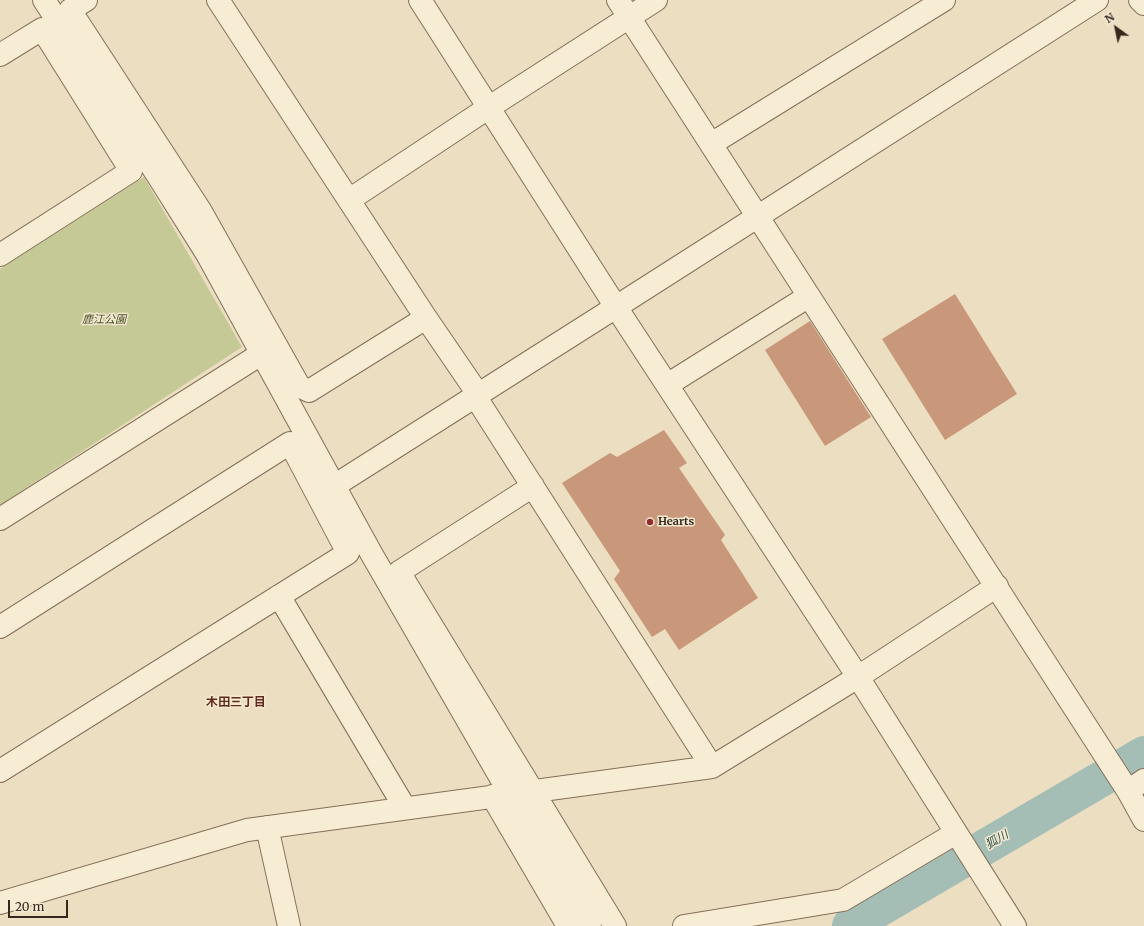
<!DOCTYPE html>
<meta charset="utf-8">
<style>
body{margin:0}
#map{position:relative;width:1144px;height:926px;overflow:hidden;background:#ecdec1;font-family:Merriweather,serif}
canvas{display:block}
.north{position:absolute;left:1096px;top:8px;width:40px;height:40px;-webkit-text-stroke:3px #f4e8d1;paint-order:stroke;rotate:327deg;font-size:11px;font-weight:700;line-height:16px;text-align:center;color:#35281d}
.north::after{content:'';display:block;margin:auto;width:14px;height:18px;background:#35281d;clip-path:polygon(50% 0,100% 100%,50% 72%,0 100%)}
.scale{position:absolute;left:8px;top:900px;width:60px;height:18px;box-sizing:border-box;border:2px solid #35281d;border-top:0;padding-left:5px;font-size:12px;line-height:14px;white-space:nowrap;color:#35281d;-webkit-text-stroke:3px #f4e8d1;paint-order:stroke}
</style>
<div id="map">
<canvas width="1144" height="926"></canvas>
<div class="north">N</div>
<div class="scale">20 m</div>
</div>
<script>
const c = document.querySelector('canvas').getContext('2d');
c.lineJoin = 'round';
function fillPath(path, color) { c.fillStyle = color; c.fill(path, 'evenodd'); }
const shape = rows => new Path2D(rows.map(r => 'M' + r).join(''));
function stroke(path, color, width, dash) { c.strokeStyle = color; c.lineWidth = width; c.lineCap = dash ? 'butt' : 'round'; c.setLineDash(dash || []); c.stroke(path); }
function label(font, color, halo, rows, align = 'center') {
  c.font = font + ' Merriweather,"Noto Sans JP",serif'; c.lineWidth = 3; c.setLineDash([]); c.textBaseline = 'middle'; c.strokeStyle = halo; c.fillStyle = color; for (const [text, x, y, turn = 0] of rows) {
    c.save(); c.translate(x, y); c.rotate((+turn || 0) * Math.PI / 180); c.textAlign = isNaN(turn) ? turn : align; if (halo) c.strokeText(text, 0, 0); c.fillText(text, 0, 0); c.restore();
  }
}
fillPath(shape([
 [144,177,242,347,0,505,0,269]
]), '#c5c996');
stroke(shape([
 [850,926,1144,754]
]), '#a4beb6', 36);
fillPath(shape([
 [955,294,1017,394,945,440,882,339],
 [810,321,871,417,825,446,765,350],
 [664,430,687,463,679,468,725,535,721,540,758,598,679,650,665,629,652,637,614,579,620,571,562,483,610,453,617,457]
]), '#c99779');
const minor = shape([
 [44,0,158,176,207,254,371,553,510,794,590,926],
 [86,0,70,10,200,210,299,386,309,391,426,318,218,0],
 [420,0,616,307,858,677,1015,926],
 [618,0,1128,791,1144,820],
 [1140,0,1144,4],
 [0,55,42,29,131,171,0,255],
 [711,144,944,0],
 [349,200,488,108,656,0],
 [426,318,478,394],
 [667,385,809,296],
 [475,396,712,767],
 [334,486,616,307,1097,0],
 [533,486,399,572,615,926],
 [0,519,261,354],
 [279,596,405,808],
 [0,627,290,443,348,553,0,771],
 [1128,791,1144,780],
 [492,796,568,926],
 [267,827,289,926],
 [0,903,247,830,712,767,858,677,997,586],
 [684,926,843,900,956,833]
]);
stroke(minor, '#856f5a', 24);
stroke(minor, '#f7ecd4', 22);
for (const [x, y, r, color] of [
 [650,522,4,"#912c30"]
]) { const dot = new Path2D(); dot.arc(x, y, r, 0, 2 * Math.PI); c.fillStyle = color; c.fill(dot); stroke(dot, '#f4e8d1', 1.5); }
label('italic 11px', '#475125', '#f4e8d1', [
 ["鹿江公園",104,320]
]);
label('bold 11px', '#35281d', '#f4e8d1', [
 ["Hearts",658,522]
], 'left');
label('bold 12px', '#602a1f', '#f4e8d1', [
 ["木田三丁目",236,703]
]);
label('italic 12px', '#2d5450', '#f4e8d1', [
 ["狐川",997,840,-30]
]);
</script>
